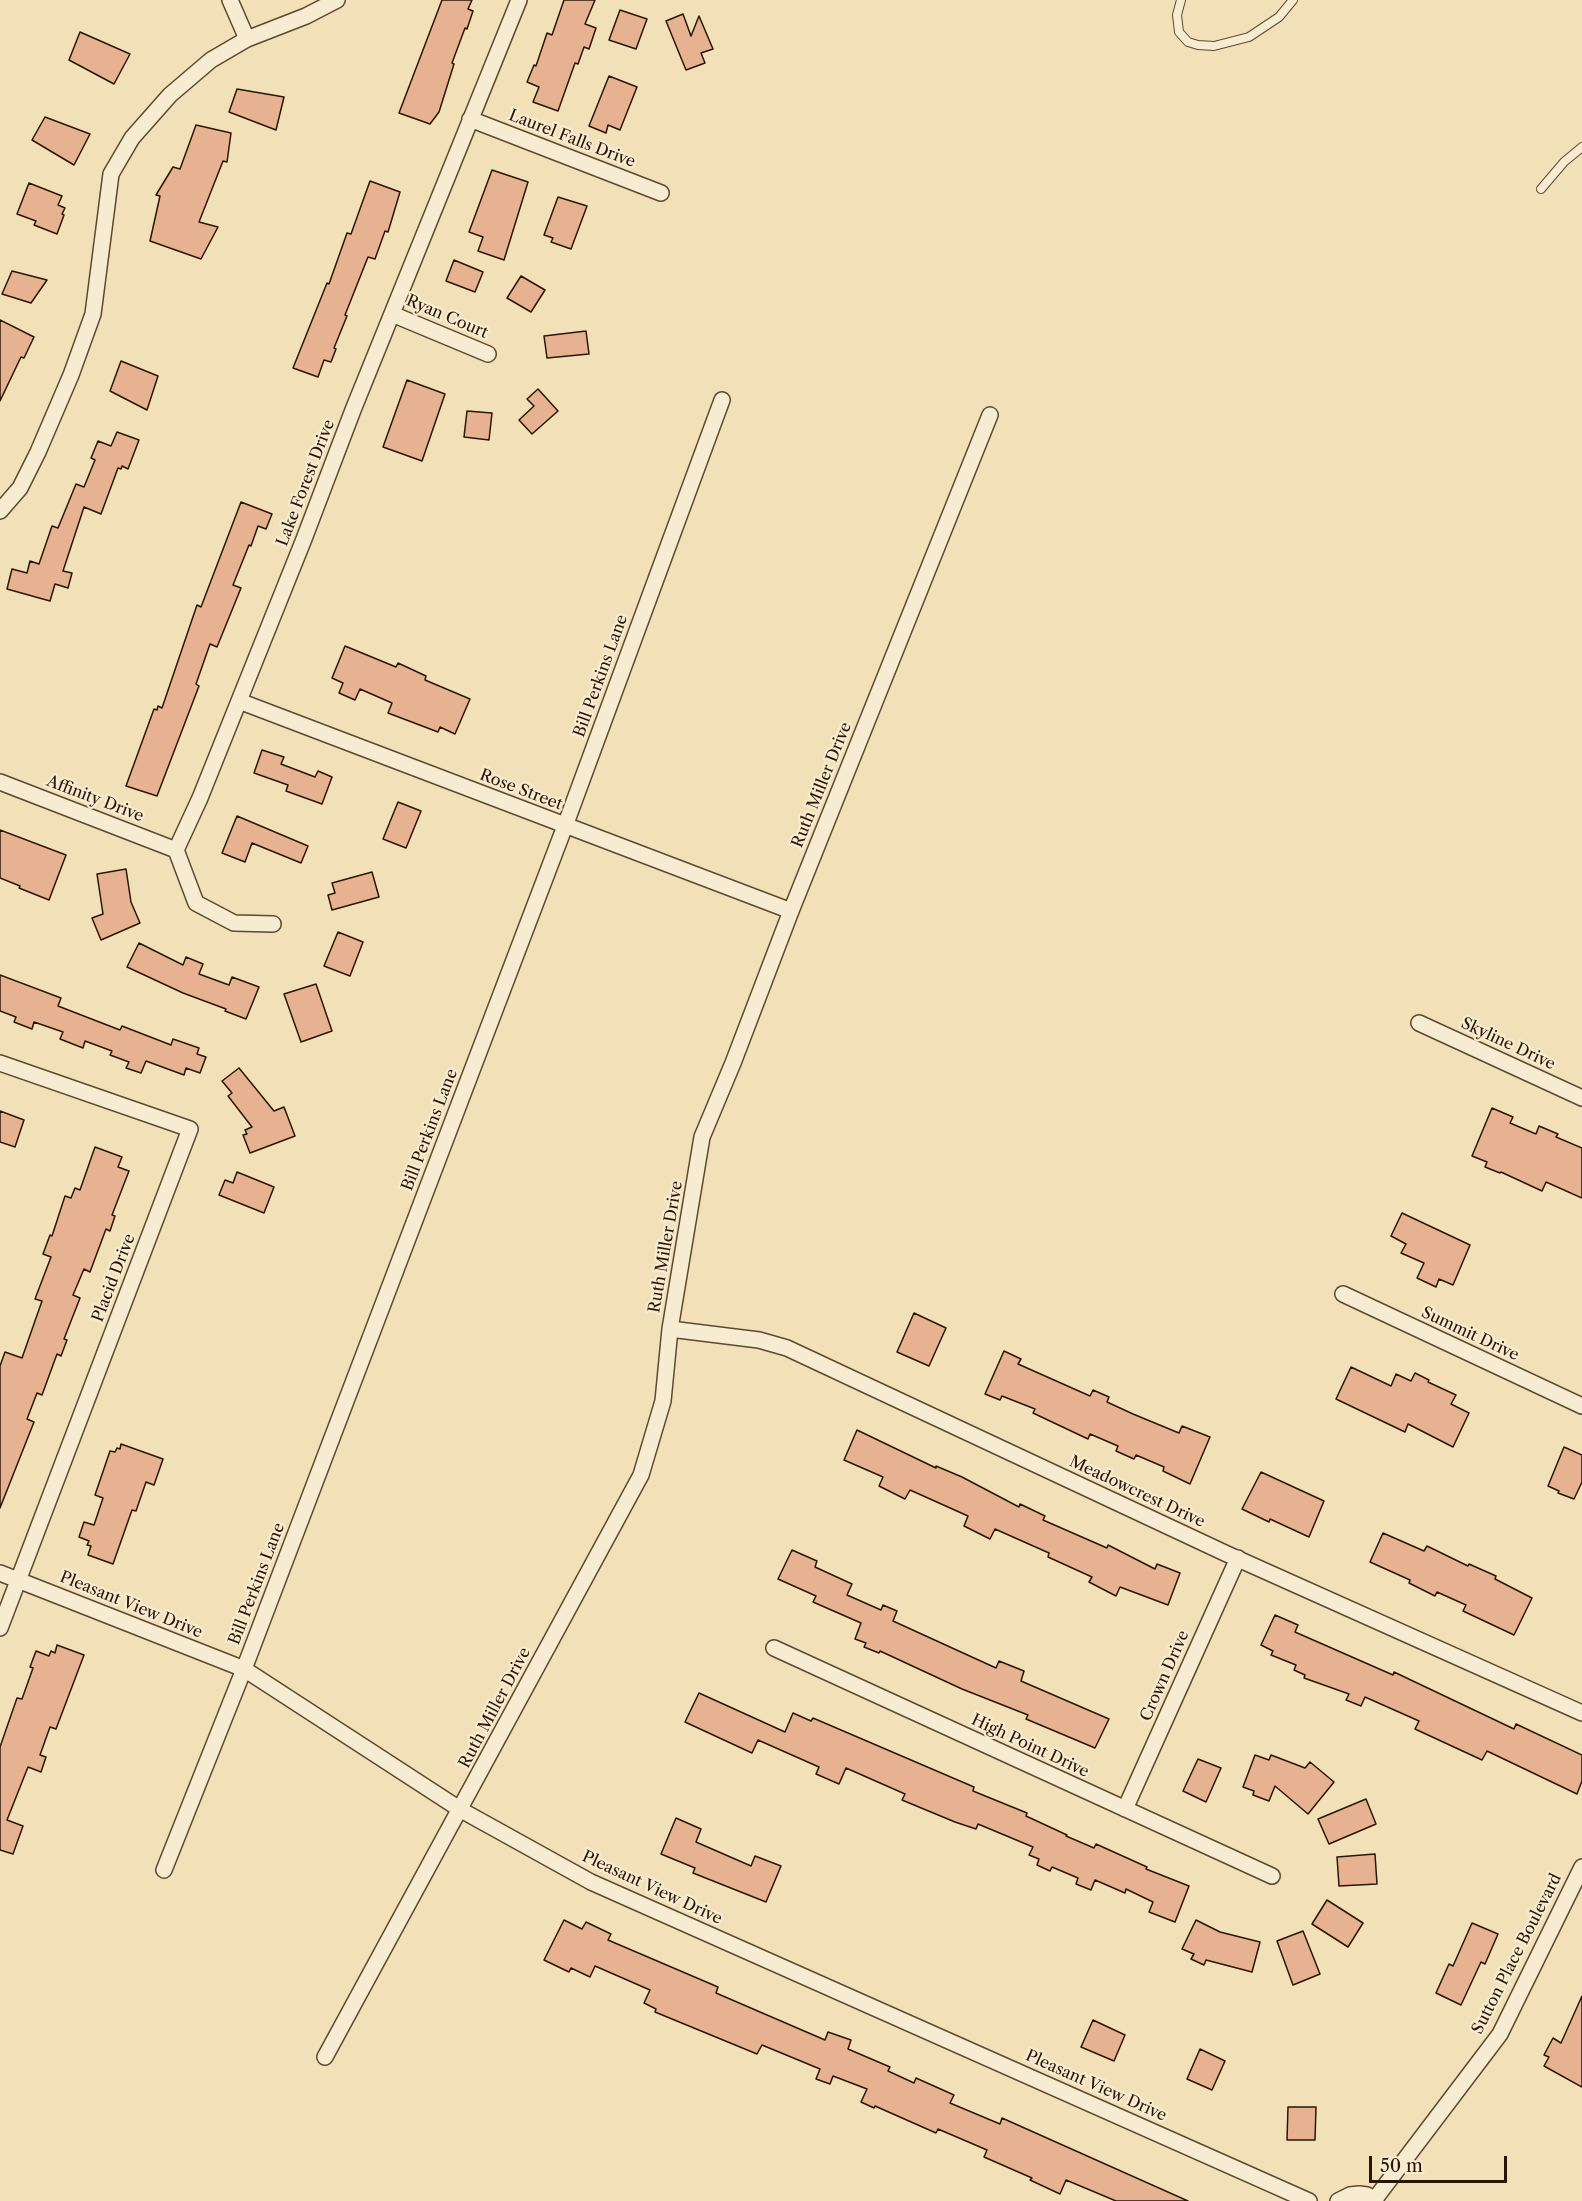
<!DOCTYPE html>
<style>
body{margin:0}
#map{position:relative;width:1582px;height:2201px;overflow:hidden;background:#f2e1b8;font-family:"Libre Caslon Text",serif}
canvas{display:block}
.scale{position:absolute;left:1369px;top:2156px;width:138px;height:27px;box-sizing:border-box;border:3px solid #2a1602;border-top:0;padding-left:8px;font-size:18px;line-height:21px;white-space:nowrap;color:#2a1602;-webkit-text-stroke:4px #f7ecd1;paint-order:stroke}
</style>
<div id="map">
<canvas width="1582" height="2201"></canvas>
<div class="scale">50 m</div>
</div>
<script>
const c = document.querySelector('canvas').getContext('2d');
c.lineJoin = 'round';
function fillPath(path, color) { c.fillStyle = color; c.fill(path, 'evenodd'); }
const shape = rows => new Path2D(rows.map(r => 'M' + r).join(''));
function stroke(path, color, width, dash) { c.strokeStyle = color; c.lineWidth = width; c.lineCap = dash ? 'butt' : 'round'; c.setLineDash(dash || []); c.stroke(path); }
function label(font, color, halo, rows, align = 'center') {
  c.font = font + ' "Libre Caslon Text",serif'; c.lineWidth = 4.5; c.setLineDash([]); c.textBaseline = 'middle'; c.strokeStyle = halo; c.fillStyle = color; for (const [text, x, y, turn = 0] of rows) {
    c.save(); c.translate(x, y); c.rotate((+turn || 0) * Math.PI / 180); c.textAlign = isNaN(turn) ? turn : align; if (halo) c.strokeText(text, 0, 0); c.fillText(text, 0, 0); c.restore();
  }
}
const building = shape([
 [442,0,472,0,468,9,473,11,467,29,465,28,452,63,454,64,439,112,430,124,399,113,442,0],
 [564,0,595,0,585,24,596,28,589,49,584,47,578,64,575,63,558,111,533,102,539,87,527,82,534,65,536,66,547,33,552,35,564,0],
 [620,10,647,19,636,49,609,40,620,10],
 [683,14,691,36,699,16,713,49,701,53,705,63,686,70,666,21,683,14],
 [80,32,130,54,114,84,69,60,80,32],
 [609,76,637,87,620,130,608,125,606,133,589,126,609,76],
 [237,89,284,97,276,130,229,112,237,89],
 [45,117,90,134,74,165,32,140,45,117],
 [196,125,231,133,227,162,223,161,199,222,218,227,201,259,150,241,160,196,156,195,173,167,180,169,196,125],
 [492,170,528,182,504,260,478,251,483,237,469,232,492,170],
 [370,181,400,192,388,232,385,231,375,259,368,257,345,315,347,316,334,348,336,349,331,362,324,360,318,377,293,368,327,283,329,284,347,233,351,234,370,181],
 [29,183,62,196,58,205,65,208,62,214,64,215,57,234,34,225,36,221,17,214,29,183],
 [558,197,587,206,571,249,551,242,553,238,544,235,558,197],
 [454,260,483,272,475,292,446,281,454,260],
 [12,271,47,280,31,303,2,294,12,271],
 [521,276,545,290,531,312,507,298,521,276],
 [0,320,34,337,24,358,21,357,0,401,0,320],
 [586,331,589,354,547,358,544,336,586,331],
 [121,361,158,376,147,410,110,391,121,361],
 [407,380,445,394,422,461,383,447,407,380],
 [538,389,558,411,532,434,519,420,534,406,527,399,538,389],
 [467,411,492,413,489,440,464,437,467,411],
 [117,432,139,440,128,469,122,466,121,469,118,468,101,514,84,507,63,571,72,573,68,588,55,584,50,601,7,589,12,569,27,573,30,561,39,564,52,526,58,528,76,484,84,487,95,460,91,458,98,441,111,446,117,432],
 [241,502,272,514,266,529,258,526,251,546,249,545,233,585,241,588,217,647,210,644,196,684,199,686,157,796,126,786,154,709,157,710,158,706,162,708,197,605,201,607,241,502],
 [345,646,396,667,398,663,426,676,425,680,470,699,455,734,440,727,438,732,388,713,392,703,360,689,355,700,339,693,343,683,332,678,345,646],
 [262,750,284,757,281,764,315,777,318,771,332,777,322,804,286,791,288,785,254,773,262,750],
 [398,802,421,811,406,848,383,839,398,802],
 [237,816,308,846,301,863,252,843,245,862,222,853,237,816],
 [0,830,66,855,49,900,19,888,20,886,0,878,0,830],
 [126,869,131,902,140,923,101,940,92,918,103,914,97,874,126,869],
 [372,872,379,897,332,910,328,895,335,893,332,883,372,872],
 [338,932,363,942,350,976,324,966,338,932],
 [139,943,183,965,186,957,203,964,199,974,229,985,232,977,259,987,246,1019,225,1011,226,1009,183,993,127,967,139,943],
 [0,975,61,998,58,1006,120,1030,122,1026,171,1045,173,1039,199,1048,197,1054,206,1057,200,1073,186,1068,184,1075,146,1061,141,1073,126,1068,129,1062,110,1055,112,1051,85,1041,83,1048,60,1039,63,1032,34,1022,32,1029,14,1022,16,1017,0,1011,0,975],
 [316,984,332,1031,301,1042,284,994,316,984],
 [239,1068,274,1111,284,1107,295,1136,250,1153,243,1135,247,1134,245,1130,252,1127,228,1096,232,1093,222,1081,239,1068],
 [1492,1108,1513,1117,1510,1123,1536,1134,1539,1126,1558,1134,1556,1137,1582,1148,1582,1198,1546,1182,1542,1191,1501,1172,1500,1173,1485,1167,1487,1162,1472,1156,1492,1108],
 [0,1111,24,1120,15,1147,0,1142,0,1111],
 [95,1147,122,1157,118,1167,129,1171,112,1215,115,1216,110,1231,106,1229,90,1272,84,1269,73,1295,80,1298,64,1339,67,1340,61,1356,57,1354,42,1395,37,1393,27,1419,34,1422,0,1508,0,1366,5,1352,22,1358,42,1301,35,1299,51,1257,43,1254,50,1235,52,1236,65,1196,71,1198,75,1188,80,1190,95,1147],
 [237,1172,274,1187,264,1213,219,1195,225,1180,233,1183,237,1172],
 [1402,1213,1470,1245,1453,1285,1439,1279,1436,1287,1417,1278,1424,1263,1401,1253,1406,1244,1391,1236,1402,1213],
 [914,1313,946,1328,929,1366,897,1352,914,1313],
 [1004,1351,1021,1359,1018,1364,1090,1396,1093,1390,1109,1397,1107,1402,1133,1414,1179,1433,1182,1426,1210,1437,1190,1484,1163,1471,1164,1467,1136,1455,1134,1459,1116,1451,1118,1446,1090,1434,1088,1439,1033,1413,1035,1409,1002,1396,1000,1400,985,1394,1004,1351],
 [1351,1367,1391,1386,1396,1374,1411,1381,1415,1373,1429,1380,1428,1382,1456,1395,1451,1404,1469,1413,1453,1447,1408,1424,1405,1432,1336,1399,1351,1367],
 [857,1430,936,1468,936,1466,962,1477,1019,1507,1020,1504,1045,1516,1043,1520,1107,1548,1108,1545,1155,1569,1157,1564,1180,1573,1168,1605,1120,1587,1116,1596,1089,1582,1092,1577,1048,1557,1049,1553,995,1529,990,1539,964,1526,968,1516,910,1490,905,1499,879,1486,883,1477,844,1460,857,1430],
 [121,1444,163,1459,154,1485,146,1482,136,1511,132,1510,113,1564,88,1555,91,1546,87,1545,89,1541,79,1537,84,1522,94,1525,103,1498,95,1495,110,1451,115,1452,117,1448,120,1449,121,1444],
 [1564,1447,1582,1455,1582,1482,1574,1499,1558,1493,1559,1491,1548,1486,1564,1447],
 [1261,1472,1324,1501,1309,1537,1270,1519,1269,1522,1242,1509,1261,1472],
 [1383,1533,1424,1551,1427,1546,1468,1566,1469,1564,1496,1576,1495,1579,1532,1598,1514,1635,1463,1611,1466,1605,1437,1592,1435,1596,1409,1583,1410,1580,1370,1562,1383,1533],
 [792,1550,817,1561,815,1567,852,1584,847,1595,881,1610,883,1605,897,1611,893,1621,996,1668,999,1661,1024,1671,1021,1681,1109,1719,1095,1748,1026,1719,1028,1715,962,1689,880,1651,879,1653,864,1647,866,1643,855,1639,861,1623,813,1602,816,1596,778,1579,792,1550],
 [1275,1615,1298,1625,1295,1632,1393,1675,1394,1672,1514,1729,1516,1724,1582,1755,1582,1781,1577,1794,1487,1751,1482,1760,1415,1729,1419,1721,1365,1697,1361,1706,1346,1700,1349,1694,1304,1678,1305,1675,1294,1670,1296,1665,1271,1655,1273,1651,1261,1645,1275,1615],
 [57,1645,84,1655,56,1729,50,1727,40,1755,46,1757,41,1772,28,1767,7,1820,23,1826,13,1854,0,1850,0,1747,17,1698,22,1699,33,1668,30,1667,36,1651,49,1656,51,1651,55,1653,57,1645],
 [699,1693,785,1732,793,1713,811,1721,813,1718,974,1787,973,1791,1027,1813,1026,1816,1067,1835,1066,1836,1094,1848,1096,1844,1147,1867,1146,1869,1189,1886,1175,1922,1149,1912,1153,1902,1126,1889,1125,1893,1095,1880,1091,1890,1076,1884,1078,1878,1052,1867,1050,1871,1037,1865,1039,1859,1029,1855,1033,1847,978,1824,976,1829,955,1822,902,1800,905,1794,846,1768,839,1784,816,1774,819,1767,758,1740,752,1753,685,1722,699,1693],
 [1255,1755,1269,1760,1271,1755,1305,1768,1310,1762,1334,1782,1308,1814,1275,1786,1269,1801,1253,1795,1254,1791,1243,1787,1255,1755],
 [1198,1759,1221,1768,1206,1802,1183,1791,1198,1759],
 [1366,1799,1376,1824,1329,1844,1318,1819,1366,1799],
 [676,1818,701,1829,696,1842,751,1866,755,1856,781,1866,766,1902,693,1873,695,1868,661,1854,676,1818],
 [1375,1854,1377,1884,1339,1886,1337,1857,1375,1854],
 [1327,1900,1363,1923,1348,1947,1312,1924,1327,1900],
 [564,1920,582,1929,586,1922,611,1934,608,1940,718,1987,716,1993,825,2040,828,2032,851,2040,848,2049,890,2067,888,2071,914,2083,916,2078,954,2095,950,2103,1000,2124,1002,2118,1188,2201,1116,2201,1066,2180,1060,2194,1030,2180,1032,2178,984,2157,987,2150,938,2129,936,2133,875,2106,874,2108,861,2102,867,2089,833,2076,830,2084,816,2079,820,2069,762,2045,757,2054,655,2012,656,2009,644,2003,650,1990,595,1966,590,1977,571,1968,569,1972,544,1960,564,1920],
 [1196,1920,1220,1932,1260,1942,1252,1972,1206,1960,1204,1965,1191,1959,1194,1954,1182,1949,1196,1920],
 [1472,1923,1498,1934,1485,1964,1481,1962,1461,2005,1436,1993,1449,1964,1453,1966,1472,1923],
 [1303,1931,1320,1974,1293,1985,1277,1941,1303,1931],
 [1582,1996,1582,2087,1544,2066,1549,2057,1544,2055,1553,2038,1561,2043,1582,1996],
 [1093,2020,1125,2035,1114,2061,1081,2047,1093,2020],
 [1200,2049,1225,2061,1212,2090,1187,2079,1200,2049],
 [1288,2107,1316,2107,1315,2140,1287,2140,1288,2107]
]);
fillPath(building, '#e7b292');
stroke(building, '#2a1602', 1.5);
const service = shape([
 [1181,0,1177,15,1179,32,1188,42,1198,45,1214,46,1249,37,1279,17,1293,0],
 [1541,189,1564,162,1582,147]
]);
const minor = shape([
 [230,0,247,39],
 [470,119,661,193],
 [392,314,488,354],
 [0,511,20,488,38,452,71,375,93,314,111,174,132,138,170,95,211,60,247,39,306,16,337,0],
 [239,701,791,911],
 [0,782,176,850],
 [273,924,234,923,196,903,176,850,200,798,304,539,353,410,519,0],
 [1419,1023,1582,1098],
 [0,1063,190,1129,0,1628],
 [1343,1294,1582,1406],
 [670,1329,759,1340,787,1348,1227,1554,1582,1713],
 [0,1573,244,1669,461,1810,591,1882,1309,2201],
 [774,1648,1272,1876],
 [1125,1809,1238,1558],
 [164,1870,244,1669,565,826,722,400],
 [325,2057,641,1475,663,1401,670,1329,702,1137,733,1063,791,911,990,415],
 [1375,2199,1500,2034,1582,1867],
 [1338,2201,1350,2195,1359,2194,1367,2195,1376,2201]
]);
stroke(service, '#5c4930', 10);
stroke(minor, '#5c4930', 18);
stroke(service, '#f7ecd1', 8);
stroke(minor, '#f7ecd1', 15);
label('16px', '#2a1602', '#f7ecd1', [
 ["Laurel Falls Drive",572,139,21],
 ["Ryan Court",447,317,23],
 ["Lake Forest Drive",306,483,-69],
 ["Bill Perkins Lane",601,676,-70],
 ["Ruth Miller Drive",822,785,-68],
 ["Rose Street",521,790,21],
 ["Affinity Drive",95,799,21],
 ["Skyline Drive",1508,1044,25],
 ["Bill Perkins Lane",430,1130,-69],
 ["Ruth Miller Drive",666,1247,-80],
 ["Placid Drive",114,1278,-69],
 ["Summit Drive",1470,1334,25],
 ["Meadowcrest Drive",1137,1492,25],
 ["Bill Perkins Lane",257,1584,-69],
 ["Pleasant View Drive",131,1605,22],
 ["Crown Drive",1165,1676,-66],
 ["Ruth Miller Drive",495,1708,-62],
 ["High Point Drive",1030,1746,25],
 ["Pleasant View Drive",652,1888,25],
 ["Sutton Place Boulevard",1517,1954,-63],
 ["Pleasant View Drive",1096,2086,24]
]);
</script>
